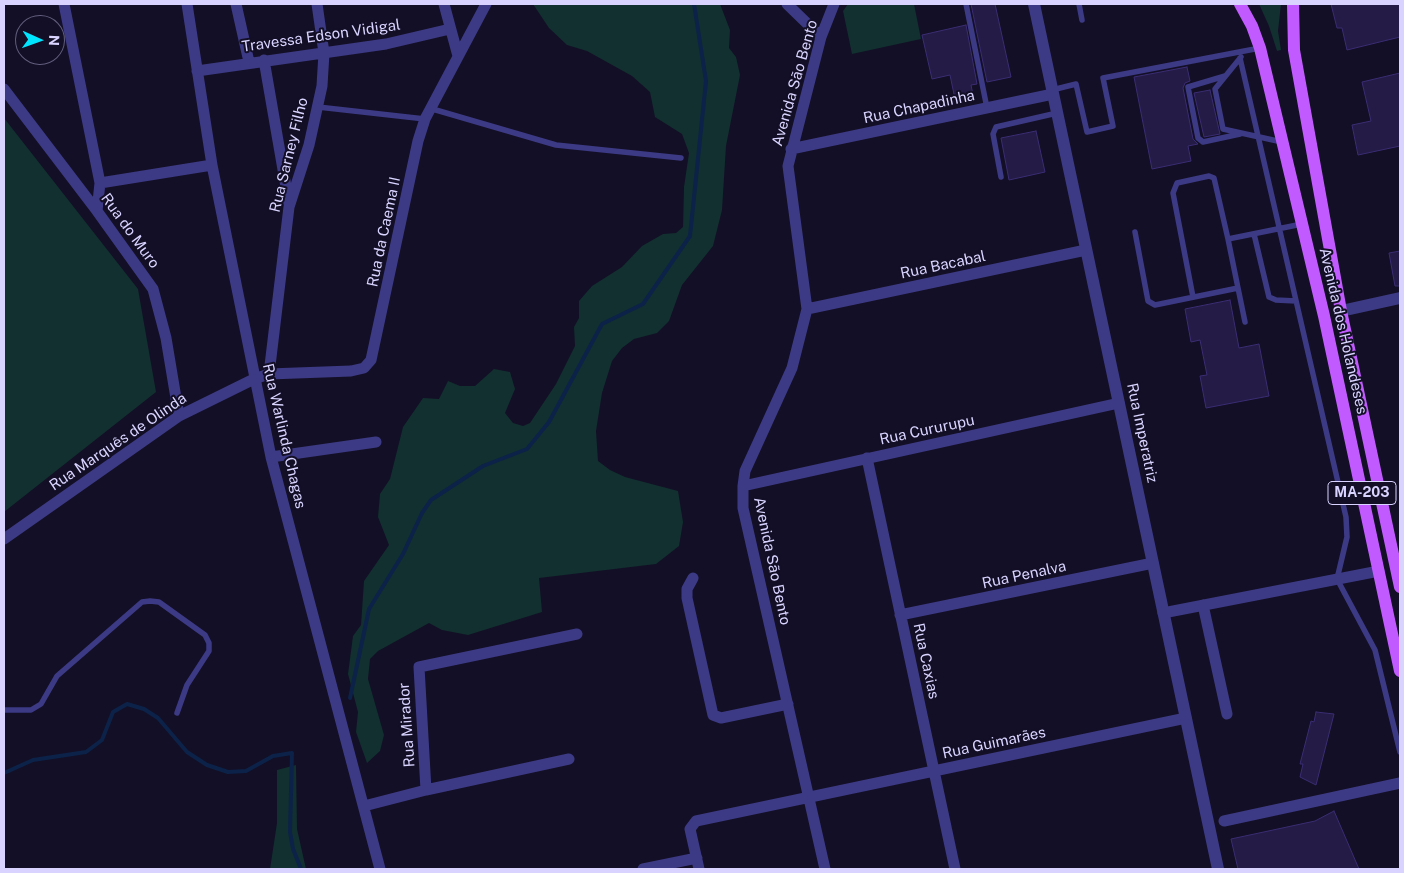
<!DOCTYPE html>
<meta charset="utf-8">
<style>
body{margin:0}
#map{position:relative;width:1404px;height:873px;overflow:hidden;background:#130f26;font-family:"Public Sans",sans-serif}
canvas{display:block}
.frame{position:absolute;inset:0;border:5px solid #d9d4ff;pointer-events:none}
.north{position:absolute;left:15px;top:15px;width:50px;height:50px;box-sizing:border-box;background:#130f26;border:1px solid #625e7d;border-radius:50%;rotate:92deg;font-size:14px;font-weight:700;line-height:20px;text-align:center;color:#d9d4ff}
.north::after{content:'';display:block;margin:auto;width:18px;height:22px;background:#00e5ff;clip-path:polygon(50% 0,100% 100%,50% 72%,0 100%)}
</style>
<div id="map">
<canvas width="1404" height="873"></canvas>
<div class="frame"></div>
<div class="north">N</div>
</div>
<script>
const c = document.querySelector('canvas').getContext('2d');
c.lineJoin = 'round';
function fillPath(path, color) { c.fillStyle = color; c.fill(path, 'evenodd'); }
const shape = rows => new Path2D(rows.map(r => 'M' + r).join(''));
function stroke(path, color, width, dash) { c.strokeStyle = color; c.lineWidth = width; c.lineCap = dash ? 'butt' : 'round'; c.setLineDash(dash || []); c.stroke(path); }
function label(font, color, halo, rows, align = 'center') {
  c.font = font + ' "Public Sans",sans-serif'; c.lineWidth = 4; c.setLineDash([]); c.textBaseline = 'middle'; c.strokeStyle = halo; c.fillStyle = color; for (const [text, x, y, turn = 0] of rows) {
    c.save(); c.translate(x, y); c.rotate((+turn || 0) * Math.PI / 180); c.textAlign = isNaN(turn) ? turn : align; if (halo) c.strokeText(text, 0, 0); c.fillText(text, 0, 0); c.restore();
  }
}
fillPath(shape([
 [533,4,720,4,730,30,729,48,736,57,740,75,726,146,722,210,713,246,682,285,669,321,657,333,634,339,622,348,612,361,602,393,596,431,598,461,610,470,625,477,678,491,683,522,679,546,656,564,539,578,542,612,468,635,442,630,429,623,378,651,370,659,368,679,384,735,380,751,367,763,356,732,358,712,348,674,353,636,361,625,364,581,389,545,378,517,380,494,390,479,403,427,423,398,439,399,448,381,460,386,475,386,494,369,510,372,515,389,505,413,513,423,523,426,530,423,556,384,575,346,574,327,579,318,579,301,592,286,622,267,642,246,663,234,676,233,683,227,684,187,689,153,682,134,655,117,650,92,632,76,587,51,567,45,549,28],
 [848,4,914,4,921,39,852,54,843,11],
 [1259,4,1281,4,1278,31,1281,50,1277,51,1269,26],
 [4,118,138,289,156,392,4,512],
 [296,765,297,829,306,869,270,869,277,823,277,770]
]), '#12302f');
stroke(shape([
 [350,698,369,609,403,554,422,513,431,500,483,466,527,449,549,422,602,324,643,304,690,236,706,81,694,4],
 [4,773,33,760,86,752,102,740,113,712,127,704,144,709,158,718,187,752,207,765,228,772,246,771,273,756,292,753,290,832,293,849,301,869]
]), '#0c2248', 4);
const building = shape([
 [971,4,995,4,1011,77,987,82,971,4],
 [1331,4,1400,4,1400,37,1347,50,1342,28,1337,28,1331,4],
 [966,25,977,84,971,85,973,95,955,99,950,75,932,79,922,35,966,25],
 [1187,67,1190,81,1185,83,1183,88,1193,139,1198,144,1188,146,1191,161,1152,169,1134,77,1187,67],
 [1400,73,1400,146,1358,155,1352,125,1371,121,1362,82,1400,73],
 [1210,90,1220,134,1204,137,1194,93,1210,90],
 [1036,131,1045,172,1009,180,1001,138,1036,131],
 [1400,251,1400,286,1395,286,1389,253,1400,251],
 [1230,300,1239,348,1259,344,1269,396,1206,408,1200,376,1207,375,1200,340,1191,342,1185,309,1230,300],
 [1316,712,1334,714,1316,785,1300,777,1303,764,1300,764,1311,721,1314,722,1316,712],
 [1334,811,1359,869,1238,869,1231,839,1315,821,1334,811]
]);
fillPath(building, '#241b47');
stroke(building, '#3b2d73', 1);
stroke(shape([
 [966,4,987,108],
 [1079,4,1082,20],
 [1241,57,1215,89,1223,129,1282,142],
 [1240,58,1346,517,1347,537,1337,579,1375,650,1400,752],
 [1225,76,1188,87,1198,138,1203,142,1240,134],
 [1052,90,1076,84,1087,132,1113,126,1103,78,1260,48],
 [318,107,425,119],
 [429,108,556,145,681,158],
 [1001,177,993,134,996,127,1057,113],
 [1135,232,1148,301,1155,305,1238,288,1228,239,1302,224],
 [1254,234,1269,297,1276,300,1296,301],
 [1238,288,1245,322],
 [1193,297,1173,193,1177,183,1209,176,1214,178,1228,239],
 [4,710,31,710,41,704,57,676,142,602,150,601,159,602,205,635,209,643,209,651,187,685,177,713]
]), '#3d3a85', 5.5);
stroke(shape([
 [64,4,100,183,97,211],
 [187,4,212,165,271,457,380,869],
 [236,4,249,62],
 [444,4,458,56],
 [787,4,821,37],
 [264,60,289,204],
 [197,71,386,44,450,29],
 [4,89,97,211,153,289,166,338,179,416],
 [791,149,1053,94],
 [100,183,212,165],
 [807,309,1086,250],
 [269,374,289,207,309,145,322,86,324,53,317,4],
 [271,457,376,442],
 [867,458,955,869],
 [743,486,1119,403],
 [4,539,179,416,254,379,269,374,351,371,364,368,371,360,418,141,425,119,486,4],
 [693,578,687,589,687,598,713,715,721,718,788,704],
 [1203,605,1227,714],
 [1163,613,1379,571],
 [900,615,1153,563],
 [426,790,419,667,577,634],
 [364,806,426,790,569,759],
 [1224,821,1400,783],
 [643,869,697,858],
 [699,869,690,829,696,821,1186,718],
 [825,869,743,508,743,486,745,471,792,368,807,309,788,166,821,37,834,4]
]), '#3d3a85', 11);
stroke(shape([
 [1034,4,1218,869],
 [1341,311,1400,298]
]), '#3d3a85', 12);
stroke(shape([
 [1240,4,1252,26,1260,48,1324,316,1400,671],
 [1293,4,1294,50,1341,311,1400,587]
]), '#c25bff', 12);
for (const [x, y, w] of [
 [1362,493,68]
]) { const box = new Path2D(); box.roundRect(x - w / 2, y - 11.5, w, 23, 4); c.fillStyle = '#130f26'; c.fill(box); stroke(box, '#d9d4ff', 1); }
label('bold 14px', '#d9d4ff', null, [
 ["MA-203",1362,493]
]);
label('15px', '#d9d4ff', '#130f26', [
 ["Travessa Edson Vidigal",321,36,-8],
 ["Avenida São Bento",795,83,-74],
 ["Rua Chapadinha",919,107,-12],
 ["Rua Sarney Filho",289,155,-76],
 ["Rua do Muro",130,231,54],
 ["Rua da Caema II",384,232,-78],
 ["Rua Bacabal",943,265,-12],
 ["Avenida dos Holandeses",1343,331,77],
 ["Rua Cururupu",927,430,-12],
 ["Rua Imperatriz",1142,433,78],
 ["Rua Warlinda Chagas",284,436,77],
 ["Rua Marquês de Olinda",118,442,-34],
 ["Avenida São Bento",772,561,78],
 ["Rua Penalva",1024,575,-12],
 ["Rua Caxias",926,661,78],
 ["Rua Mirador",407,725,-94],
 ["Rua Guimarães",994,743,-12]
]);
</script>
